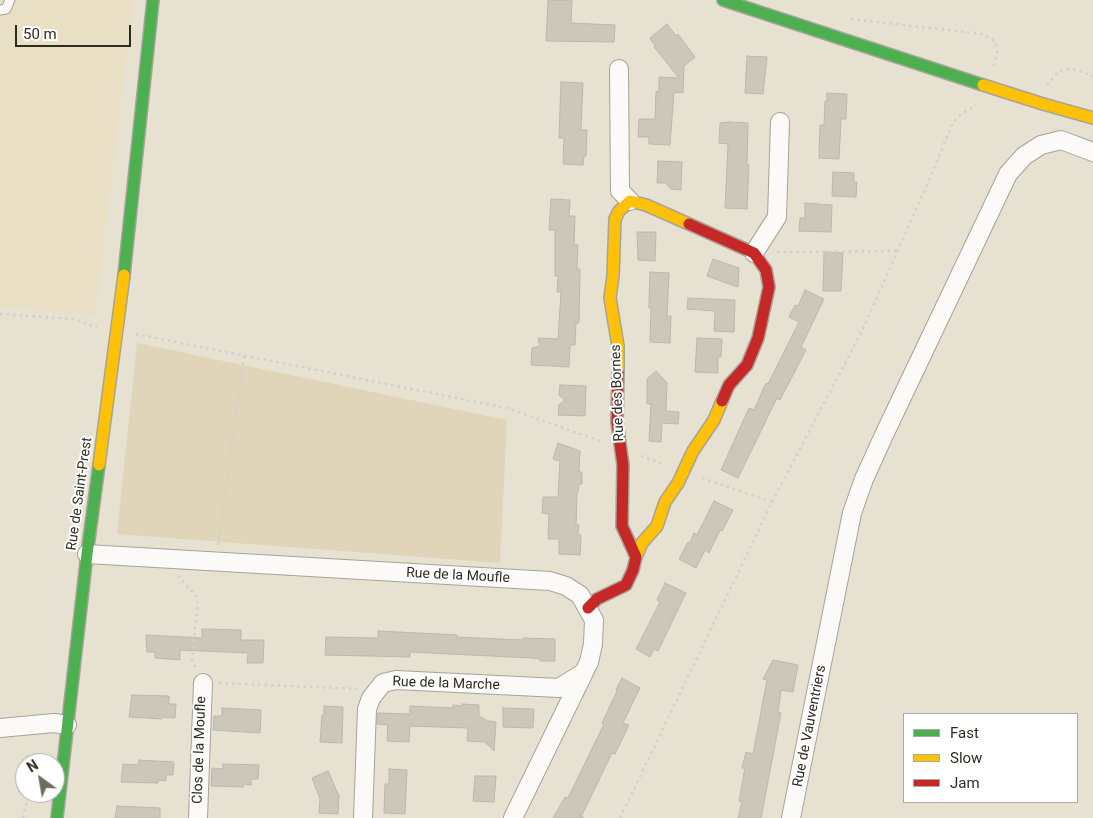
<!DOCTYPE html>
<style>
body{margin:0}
#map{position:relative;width:1093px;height:818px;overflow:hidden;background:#e7e1d1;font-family:Roboto,sans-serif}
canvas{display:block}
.legend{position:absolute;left:903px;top:713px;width:175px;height:90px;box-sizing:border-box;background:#fff;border:1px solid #abaaa6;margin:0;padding:6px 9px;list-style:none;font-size:15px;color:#2e2b20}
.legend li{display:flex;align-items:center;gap:10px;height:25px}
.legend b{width:25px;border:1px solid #abaaa6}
.north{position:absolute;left:15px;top:753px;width:50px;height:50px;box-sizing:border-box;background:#fff;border:1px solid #abaaa6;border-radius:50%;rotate:328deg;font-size:14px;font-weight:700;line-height:20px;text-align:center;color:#2e2b20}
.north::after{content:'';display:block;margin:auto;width:18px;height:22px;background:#6f6b5e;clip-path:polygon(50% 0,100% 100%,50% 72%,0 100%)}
.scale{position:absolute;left:15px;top:25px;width:116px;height:22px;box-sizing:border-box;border:2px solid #2e2b20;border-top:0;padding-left:6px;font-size:15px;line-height:18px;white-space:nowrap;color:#2e2b20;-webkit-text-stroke:4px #fff;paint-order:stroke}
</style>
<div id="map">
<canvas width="1093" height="818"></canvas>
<ul class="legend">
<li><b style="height:6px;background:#4caf50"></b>Fast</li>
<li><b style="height:6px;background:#ffc107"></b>Slow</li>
<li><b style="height:6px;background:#c62828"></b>Jam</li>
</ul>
<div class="north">N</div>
<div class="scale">50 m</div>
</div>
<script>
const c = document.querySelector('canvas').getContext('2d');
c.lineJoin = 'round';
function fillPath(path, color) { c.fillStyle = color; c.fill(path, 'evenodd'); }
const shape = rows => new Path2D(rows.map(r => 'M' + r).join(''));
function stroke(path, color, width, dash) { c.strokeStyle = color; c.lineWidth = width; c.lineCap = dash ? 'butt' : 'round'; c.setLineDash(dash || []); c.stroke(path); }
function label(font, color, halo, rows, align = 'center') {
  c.font = font + ' Roboto,sans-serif'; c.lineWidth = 4; c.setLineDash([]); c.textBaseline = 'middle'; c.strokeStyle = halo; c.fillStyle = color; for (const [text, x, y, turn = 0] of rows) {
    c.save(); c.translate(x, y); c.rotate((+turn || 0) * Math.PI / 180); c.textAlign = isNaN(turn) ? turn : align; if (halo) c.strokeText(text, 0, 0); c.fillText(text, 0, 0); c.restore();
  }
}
fillPath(shape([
 [0,0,133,0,95,315,0,307]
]), '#e9dfc4');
fillPath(shape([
 [137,343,507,420,500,563,117,534]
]), '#e0d5b8');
const building = shape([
 [548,0,572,0,571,23,615,25,614,42,546,41,548,0],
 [667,24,676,36,678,34,695,57,684,66,683,93,674,92,670,145,649,144,649,137,638,137,639,119,655,119,656,91,659,92,659,77,679,78,654,47,655,46,650,38,667,24],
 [747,56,767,57,763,94,745,93,747,56],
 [561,82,583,83,581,130,587,130,586,156,584,156,583,165,563,164,564,138,559,138,561,82],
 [827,93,847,94,846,119,841,119,839,159,819,158,820,125,824,125,825,101,827,101,827,93],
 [729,122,748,123,747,165,749,165,747,209,725,208,728,144,719,143,720,123,729,122],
 [658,161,682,162,681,190,671,189,665,183,657,183,658,161],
 [833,172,854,173,854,182,857,182,856,197,832,196,833,172],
 [551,199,570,200,569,216,575,216,574,245,578,245,577,269,580,269,579,323,576,323,575,345,570,345,569,367,531,365,532,348,540,346,538,338,558,339,561,292,557,292,558,276,555,276,555,230,549,230,551,199],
 [805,203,832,205,831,232,799,231,800,218,805,218,805,203],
 [637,232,656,232,655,261,638,260,637,232],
 [824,252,843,253,841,291,823,291,824,252],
 [713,259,739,268,738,287,707,276,713,259],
 [650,272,669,273,667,316,671,316,670,343,650,342,651,308,649,308,649,301,650,272],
 [805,290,824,299,801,347,806,350,780,400,777,398,738,478,721,470,749,408,754,410,766,383,768,384,799,322,789,317,795,305,798,306,805,290],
 [688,298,735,300,734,332,714,331,715,311,687,309,688,298],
 [697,338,722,339,721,357,718,357,718,373,695,372,697,338],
 [656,371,667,383,666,411,679,412,678,424,662,423,661,442,649,441,651,404,647,404,647,379,656,371],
 [560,385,586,386,585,416,558,415,559,405,565,400,559,395,560,385],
 [558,443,580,451,579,472,582,472,582,484,579,484,578,492,577,492,576,525,579,525,578,534,581,535,580,555,559,554,559,539,548,539,549,514,542,513,543,497,558,497,560,461,553,459,558,443],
 [714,501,733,510,722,531,720,530,709,553,705,550,696,568,679,559,688,542,690,543,694,533,697,535,714,501],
 [665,583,686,593,658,651,654,649,650,657,636,649,660,602,657,600,665,583],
 [202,629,241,630,241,640,264,640,263,663,247,663,248,653,180,650,180,660,155,658,155,652,147,652,146,635,202,638,202,629],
 [378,631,457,635,457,637,523,640,523,638,555,639,555,661,540,661,540,659,532,658,410,652,410,657,325,655,326,637,378,638,378,631],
 [773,660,798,665,793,692,781,690,778,712,781,713,761,818,738,818,742,802,739,801,745,768,742,768,746,752,753,754,767,680,763,679,773,660],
 [622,678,640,688,623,723,629,725,615,754,612,753,582,815,579,815,584,818,553,818,565,797,568,798,604,724,602,723,617,691,616,690,622,678],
 [132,695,169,696,169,704,176,704,175,718,162,717,162,719,129,717,132,695],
 [462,704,479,705,479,716,488,721,496,722,494,751,485,742,467,741,468,728,410,726,409,742,387,741,388,725,377,724,378,713,410,714,410,706,453,708,453,705,462,706,462,704],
 [324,706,343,707,342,743,320,742,322,715,324,715,324,706],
 [222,708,261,710,260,733,213,730,214,716,222,716,222,708],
 [503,708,534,709,533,728,503,727,503,708],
 [139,760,174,762,173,775,166,775,166,781,158,780,158,783,121,782,123,764,138,765,139,760],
 [223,764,259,765,258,779,251,779,251,785,244,784,243,787,211,786,212,768,223,769,223,764],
 [389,769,407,770,405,814,384,813,385,784,389,784,389,769],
 [328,771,339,796,338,814,319,813,320,799,312,778,328,771],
 [475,776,496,776,494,802,473,801,475,776],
 [117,806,160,808,160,818,115,818,117,806]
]);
fillPath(building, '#ccc7bb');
stroke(building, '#bcb7aa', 1);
const lane = shape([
 [0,10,6,9,10,0]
]);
const street = shape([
 [619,69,620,191,630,201],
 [754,253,777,217,780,122],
 [87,554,550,581,566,586,580,595,594,620,593,644,589,662,513,818],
 [0,728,54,723,67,725],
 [198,818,203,683],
 [363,818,367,709,371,698,383,683,396,680,559,688,583,673],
 [791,818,852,513,864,479,884,435,1008,174,1024,156,1041,145,1061,140,1093,152]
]);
const fast = shape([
 [723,0,983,85],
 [124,275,153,0],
 [57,818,87,554,99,465]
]);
const slow = shape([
 [1043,104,1093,118],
 [618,372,618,346,610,298,613,276,615,219,619,211,630,201,646,205,689,224],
 [99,465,124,275],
 [636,557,642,543,657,526,665,502,678,483,693,451,714,420,722,401]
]);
const jam = shape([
 [689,224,754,253,766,270,769,287,758,338,747,365,729,385,722,401],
 [588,608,597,599,626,585,633,570,636,557,622,526,623,465,617,422,618,372]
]);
stroke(lane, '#a8a397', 11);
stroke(street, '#a8a397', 20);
stroke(fast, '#a8a397', 14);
stroke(slow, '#a8a397', 14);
stroke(jam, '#a8a397', 14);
stroke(shape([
 [851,19,982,34,993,40,997,47,997,53,993,69],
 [1047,85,1058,72,1065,69,1075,70,1093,76],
 [777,252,898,251],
 [0,314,75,319,97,328],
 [136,334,507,408,600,441],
 [641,456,664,464],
 [702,478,772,502],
 [218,545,244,356],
 [178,576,198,598,192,660,197,670],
 [219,683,358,689],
 [23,818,29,793],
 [620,818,772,502,862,331,927,185,953,123,960,115,976,105]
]), '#d2d0cb', 2.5, [2.5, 4]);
stroke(lane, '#fbfaf8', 9);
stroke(street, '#fbfaf8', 18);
stroke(fast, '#4caf50', 11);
stroke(slow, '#ffc107', 11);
stroke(jam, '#c62828', 11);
const slowBridge = shape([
 [983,85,1043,104]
]);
stroke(slowBridge, '#a8a397', 14, []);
stroke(slowBridge, '#ffc107', 11);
label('14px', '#2e2b20', '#fff', [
 ["Rue des Bornes",618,393,-92],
 ["Rue de Saint-Prest",80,494,-82],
 ["Rue de la Moufle",458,576,3],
 ["Rue de la Marche",446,684,2],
 ["Rue de Vauventriers",810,726,-79],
 ["Clos de la Moufle",200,750,-88]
]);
</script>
